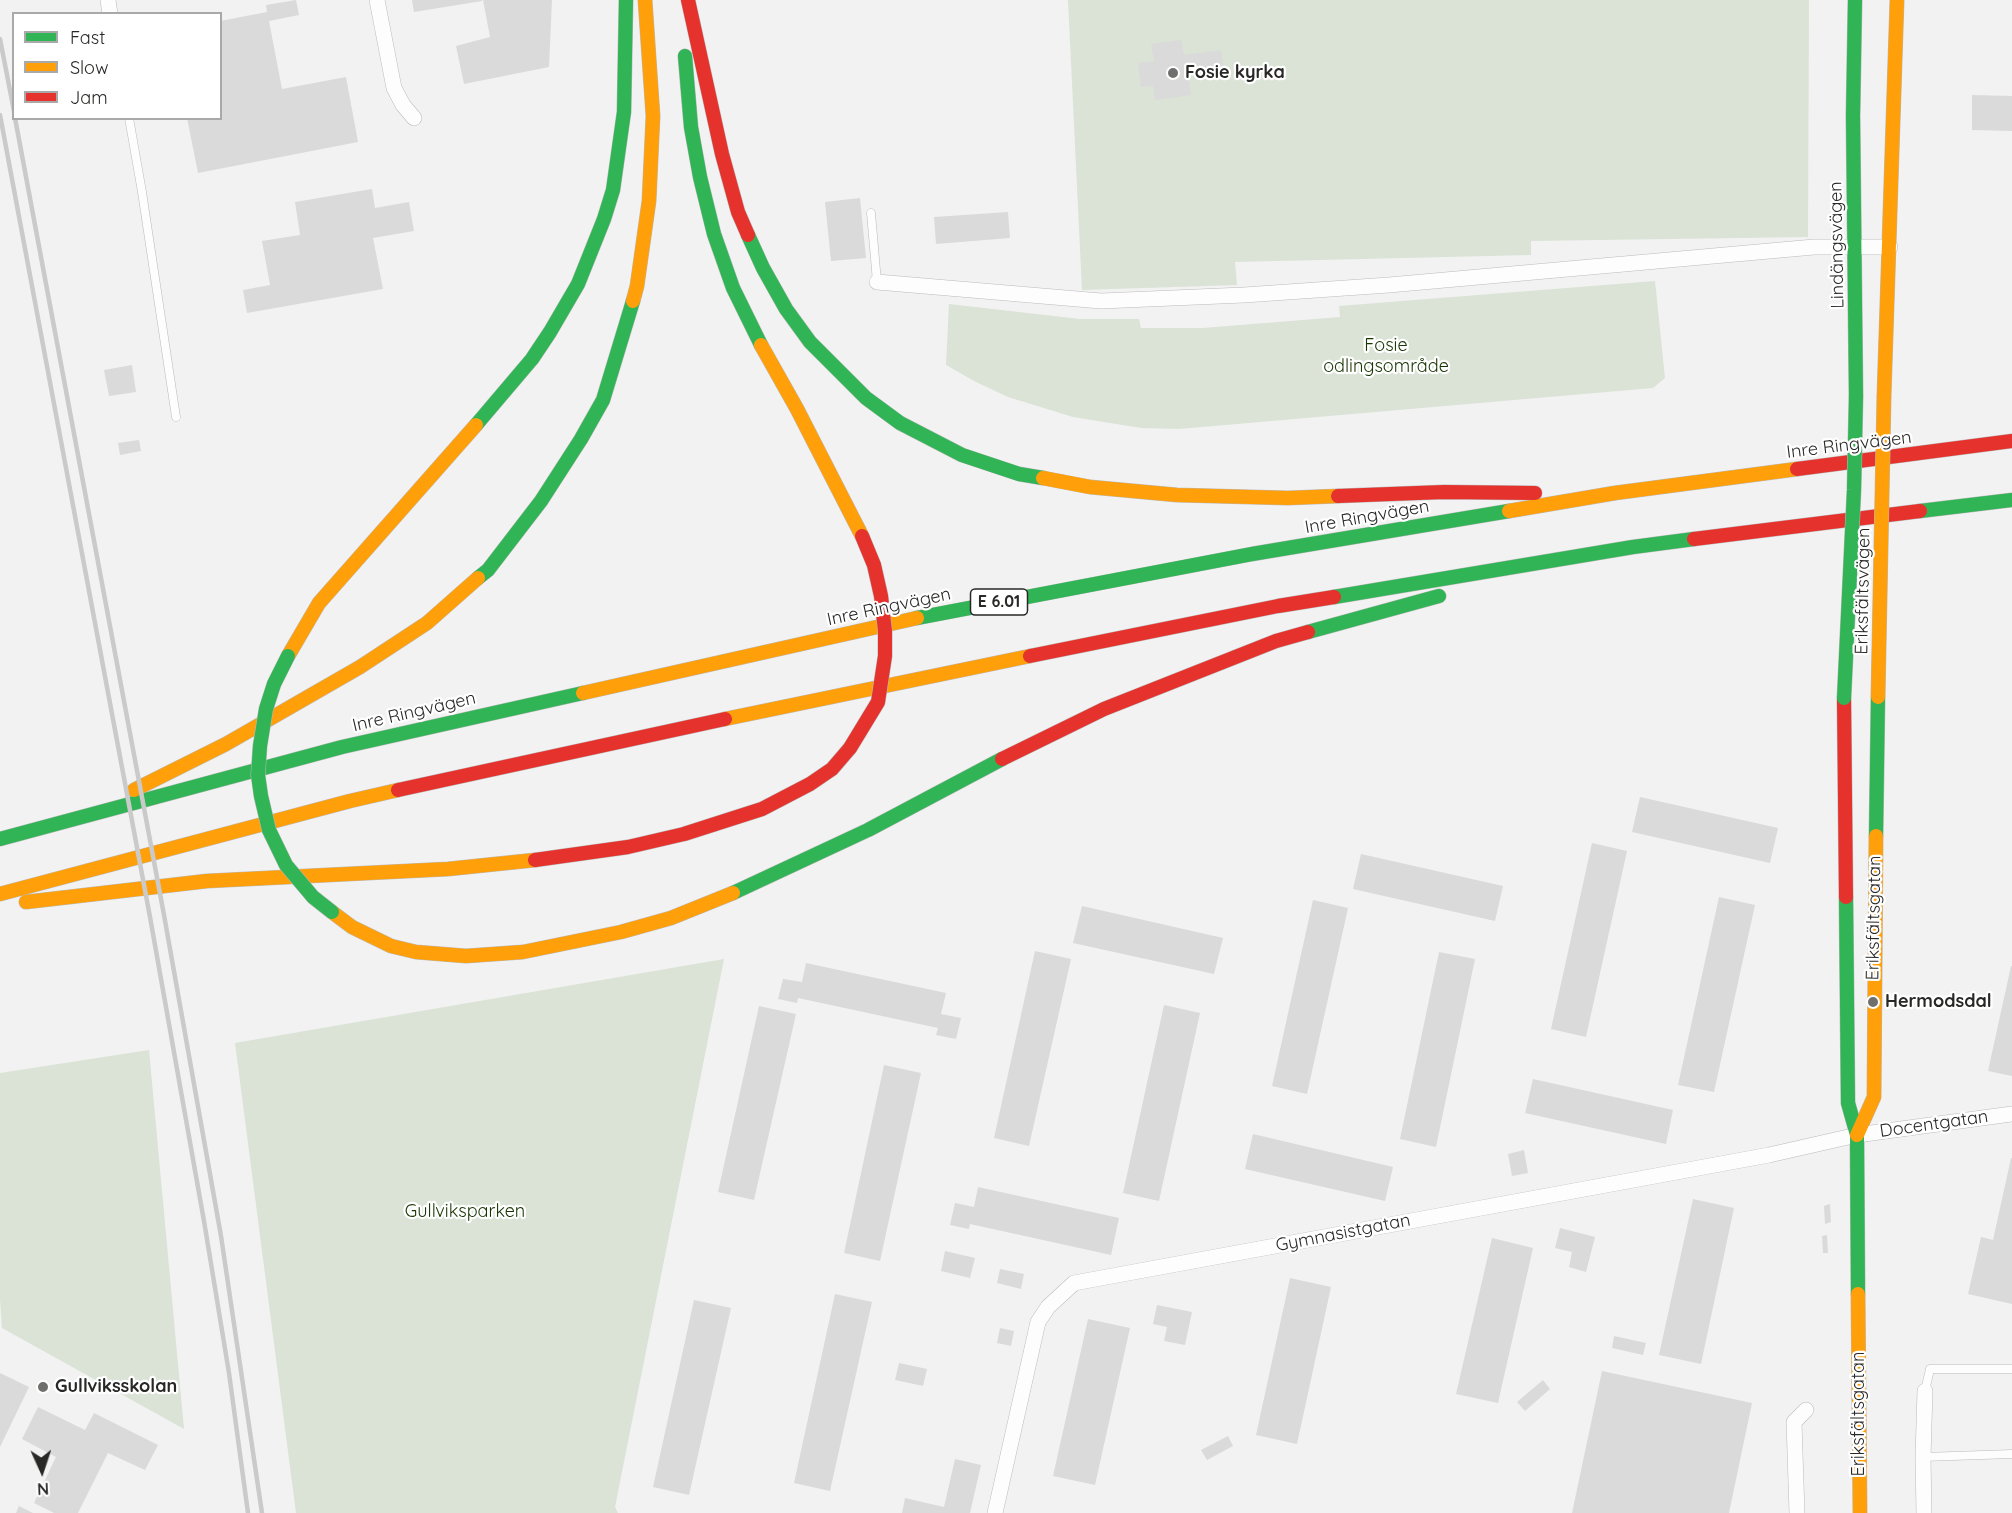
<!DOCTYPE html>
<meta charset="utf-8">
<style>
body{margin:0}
#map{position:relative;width:2012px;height:1513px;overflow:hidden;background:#f2f2f2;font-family:Quicksand,sans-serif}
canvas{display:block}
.legend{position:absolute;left:12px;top:12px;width:210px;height:108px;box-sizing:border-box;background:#fff;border:2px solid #a9a9a9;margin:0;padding:8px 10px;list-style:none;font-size:18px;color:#282827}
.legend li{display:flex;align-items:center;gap:12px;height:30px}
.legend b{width:30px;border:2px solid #a9a9a9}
.north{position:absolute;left:12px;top:1441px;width:60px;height:60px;-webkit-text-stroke:4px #fff;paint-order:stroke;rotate:177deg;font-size:16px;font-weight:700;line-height:24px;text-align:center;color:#282827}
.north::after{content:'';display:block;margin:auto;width:21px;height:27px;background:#282827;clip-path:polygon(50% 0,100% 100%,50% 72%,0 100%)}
</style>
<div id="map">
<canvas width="2012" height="1513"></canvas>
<ul class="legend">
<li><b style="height:8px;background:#30b455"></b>Fast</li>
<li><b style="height:8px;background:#ff9f0a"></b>Slow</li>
<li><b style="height:8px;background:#e5322d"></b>Jam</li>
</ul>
<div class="north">N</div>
</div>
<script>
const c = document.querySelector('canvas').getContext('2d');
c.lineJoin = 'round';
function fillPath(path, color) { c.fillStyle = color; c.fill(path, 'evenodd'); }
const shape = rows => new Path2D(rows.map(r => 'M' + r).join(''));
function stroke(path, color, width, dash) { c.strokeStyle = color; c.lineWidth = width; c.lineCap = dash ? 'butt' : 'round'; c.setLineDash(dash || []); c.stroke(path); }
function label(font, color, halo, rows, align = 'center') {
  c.font = font + ' Quicksand,sans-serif'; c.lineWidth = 4.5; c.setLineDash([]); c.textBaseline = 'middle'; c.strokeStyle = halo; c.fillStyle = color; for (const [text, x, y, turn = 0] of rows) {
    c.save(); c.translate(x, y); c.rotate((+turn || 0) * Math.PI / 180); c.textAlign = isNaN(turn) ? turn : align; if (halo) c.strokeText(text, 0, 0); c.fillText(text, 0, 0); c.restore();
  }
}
fillPath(shape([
 [1068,0,1809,0,1808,237,1531,241,1531,255,1235,262,1237,285,1082,290],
 [1655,281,1665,378,1653,388,1179,429,1141,428,1073,417,1008,397,976,382,946,365,949,304,1080,319,1139,319,1141,328,1203,328,1340,317,1339,306],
 [724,959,615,1507,618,1513,296,1513,235,1043],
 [149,1050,184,1429,2,1328,0,1300,0,1073]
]), '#dae3d6');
fillPath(shape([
 [296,0,299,15,269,21,282,89,346,77,358,142,198,173,187,118,220,118,220,21,267,12,266,5],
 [412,0,482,0,482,1,414,12],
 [483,0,552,0,549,67,464,84,456,46,490,37],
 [1181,40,1184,55,1221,50,1224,70,1188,75,1191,95,1155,100,1153,86,1141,87,1138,63,1154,61,1151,44],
 [1972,95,2012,96,2012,131,1972,130],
 [372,189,375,208,409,202,414,231,373,238,383,289,247,313,243,290,270,285,262,241,300,235,295,202],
 [860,198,866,258,831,261,825,202],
 [1008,212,1010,238,936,244,934,217],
 [132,365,136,392,109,396,104,370],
 [139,440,141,451,120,455,118,443],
 [1640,797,1778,828,1770,863,1632,832],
 [1592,843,1627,851,1586,1037,1551,1029],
 [1361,854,1503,886,1495,921,1353,889],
 [1719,897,1755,905,1714,1092,1678,1085],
 [1313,900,1348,908,1307,1094,1272,1086],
 [1082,906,1223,938,1214,974,1073,943],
 [1035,951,1071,959,1029,1146,994,1138],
 [1439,952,1475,959,1436,1147,1400,1139],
 [806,963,946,993,941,1014,961,1018,956,1039,936,1035,938,1028,798,998,797,1003,778,999,783,979,802,982],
 [2011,966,2012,966,2012,1076,1988,1071],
 [1164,1005,1200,1013,1159,1201,1123,1193],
 [759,1006,796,1014,754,1200,718,1192],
 [884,1065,921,1073,880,1261,844,1253],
 [1533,1079,1673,1110,1666,1144,1525,1113],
 [1253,1134,1393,1167,1385,1201,1245,1169],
 [1524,1150,1528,1173,1512,1176,1508,1154],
 [2011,1158,2012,1158,2012,1304,1968,1294,1981,1237,1993,1240],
 [978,1187,1119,1218,1111,1255,970,1224,969,1229,950,1225,955,1203,974,1207],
 [1693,1199,1734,1208,1701,1364,1659,1355],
 [1830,1204,1831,1222,1825,1224,1824,1206],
 [1560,1228,1595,1237,1586,1272,1569,1267,1572,1252,1555,1248],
 [1827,1235,1828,1253,1823,1253,1822,1236],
 [1492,1238,1533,1248,1498,1403,1456,1394],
 [945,1251,975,1258,970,1278,941,1271],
 [1000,1269,1024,1274,1021,1289,997,1283],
 [1290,1278,1331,1287,1297,1444,1256,1435],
 [835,1294,872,1302,830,1491,794,1483],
 [694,1300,731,1308,689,1495,653,1487],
 [1157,1305,1192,1312,1185,1345,1164,1341,1167,1327,1153,1324],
 [1088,1319,1130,1328,1095,1485,1053,1476],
 [1000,1328,1014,1331,1011,1346,997,1343],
 [1614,1336,1646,1343,1643,1355,1612,1348],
 [899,1363,927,1369,923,1386,895,1380],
 [1602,1371,1752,1403,1729,1513,1572,1513],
 [0,1373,29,1387,0,1447],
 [1543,1380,1550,1389,1525,1411,1517,1402],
 [38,1407,85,1430,94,1413,158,1445,145,1470,108,1453,78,1513,54,1513,34,1503,56,1457,22,1439],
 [1228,1436,1233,1446,1207,1460,1201,1450],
 [955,1459,981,1465,970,1513,902,1513,905,1498,944,1507],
 [19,1506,33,1513,16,1513]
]), '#dadada');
const lane = shape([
 [129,118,142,192,176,417],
 [871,213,877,282],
 [1925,1391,1930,1369,2012,1369],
 [1923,1457,2012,1454]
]);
const street = shape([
 [108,0,110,14],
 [377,0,394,88,403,105,414,118],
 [877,282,1101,301,1244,295,1389,285,1814,247,1890,247],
 [995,1513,1038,1322,1048,1307,1074,1283,1769,1155,1857,1135,2012,1114],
 [1797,1513,1794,1422,1806,1410],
 [1924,1513,1923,1457,1925,1391]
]);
const fast = shape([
 [1855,0,1853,116,1856,396],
 [685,56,691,127,700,177,714,234,733,288,761,345],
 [748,235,763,268,786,309,810,342,866,398,900,423,962,455,1019,474,1043,478],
 [476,425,532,359,550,332,578,284,604,219,613,190,624,112,626,0],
 [1920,511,2012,500],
 [478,578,488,570,541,501,581,439,603,400,633,301],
 [1334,597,1633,547,1694,539],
 [917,618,1252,554,1509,511],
 [1308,632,1439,596],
 [1876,836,1878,697],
 [0,839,342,747,583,693],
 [733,893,868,830,1002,759],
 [1846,897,1848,1103,1857,1135,1858,1294]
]);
const slow = shape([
 [633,301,637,286,649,201,653,116,645,0],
 [761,345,797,409,862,536],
 [1884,396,1897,0],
 [1043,478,1090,487,1177,495,1288,498,1338,496],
 [1509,511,1615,493,1797,469],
 [288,656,319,603,476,425],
 [583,693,917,618],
 [725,719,1030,656],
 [134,790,226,744,360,667,427,623,478,578],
 [0,894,350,801,398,790],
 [26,902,207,881,448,869,535,860],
 [332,912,352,927,391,946,416,952,466,956,523,952,621,932,671,918,733,893],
 [1857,1135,1874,1097,1876,836],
 [1858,1294,1860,1513]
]);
const jam = shape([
 [688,0,722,154,738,212,748,235],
 [1797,469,2012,441],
 [1338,496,1444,492,1535,493],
 [1694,539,1920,511],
 [1030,656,1278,606,1334,597],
 [1844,698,1846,897],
 [1002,759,1104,709,1276,641,1308,632],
 [398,790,725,719],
 [535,860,628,847,684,834,762,809,810,784,832,769,850,748]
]);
stroke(lane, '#bbb', 9);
stroke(street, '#bbb', 16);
stroke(fast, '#bbb', 15);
stroke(slow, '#bbb', 15);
stroke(jam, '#bbb', 15);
stroke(lane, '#fdfdfd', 8);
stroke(street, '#fdfdfd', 15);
stroke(fast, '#30b455', 14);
stroke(slow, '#ff9f0a', 14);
stroke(jam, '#e5322d', 14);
stroke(shape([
 [0,39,14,111],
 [0,115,150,917,204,1221,229,1373,248,1513],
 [15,118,164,915,221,1236,262,1513]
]), '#cacaca', 4.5);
const fastBridge = shape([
 [288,656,274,684,266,709,260,746,258,775,261,796,269,830,286,865,313,897,332,912],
 [1844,698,1854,490,1856,396]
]);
const slowBridge = shape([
 [1878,697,1884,396]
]);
const jamBridge = shape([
 [850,748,878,702,885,656,885,631,881,596,874,565,862,536]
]);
stroke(fastBridge, '#bbb', 15, []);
stroke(slowBridge, '#bbb', 15, []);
stroke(jamBridge, '#bbb', 15, []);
stroke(fastBridge, '#30b455', 14);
stroke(slowBridge, '#ff9f0a', 14);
stroke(jamBridge, '#e5322d', 14);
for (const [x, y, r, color] of [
 [1173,73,6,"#6f6f6e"],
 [1873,1002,6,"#6f6f6e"],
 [43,1387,6,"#6f6f6e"]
]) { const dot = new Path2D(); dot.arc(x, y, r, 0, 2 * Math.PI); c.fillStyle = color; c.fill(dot); stroke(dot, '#fff', 2); }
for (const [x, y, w] of [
 [999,602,57]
]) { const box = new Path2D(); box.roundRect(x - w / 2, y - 13, w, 26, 4.5); c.fillStyle = '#fff'; c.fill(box); stroke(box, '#282827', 1.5); }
label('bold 16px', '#282827', null, [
 ["E 6.01",999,602]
]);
label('bold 18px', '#282827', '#fff', [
 ["Fosie kyrka",1185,73],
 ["Hermodsdal",1885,1002],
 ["Gullviksskolan",55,1387]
], 'left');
label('18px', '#282827', '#fff', [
 ["Lindängsvägen",1837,245,-91],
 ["Inre Ringvägen",1849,445,-7],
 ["Inre Ringvägen",1367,517,-10],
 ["Eriksfältsvägen",1863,591,-89],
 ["Inre Ringvägen",889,607,-12],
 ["Inre Ringvägen",414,712,-13],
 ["Eriksfältsgatan",1874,918,-89],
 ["Docentgatan",1934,1124,-8],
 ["Gymnasistgatan",1343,1233,-11],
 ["Eriksfältsgatan",1859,1414,-90]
]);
label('18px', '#173401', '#fff', [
 ["Fosie",1386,346],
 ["odlingsområde",1386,367],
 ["Gullviksparken",465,1212]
]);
</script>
